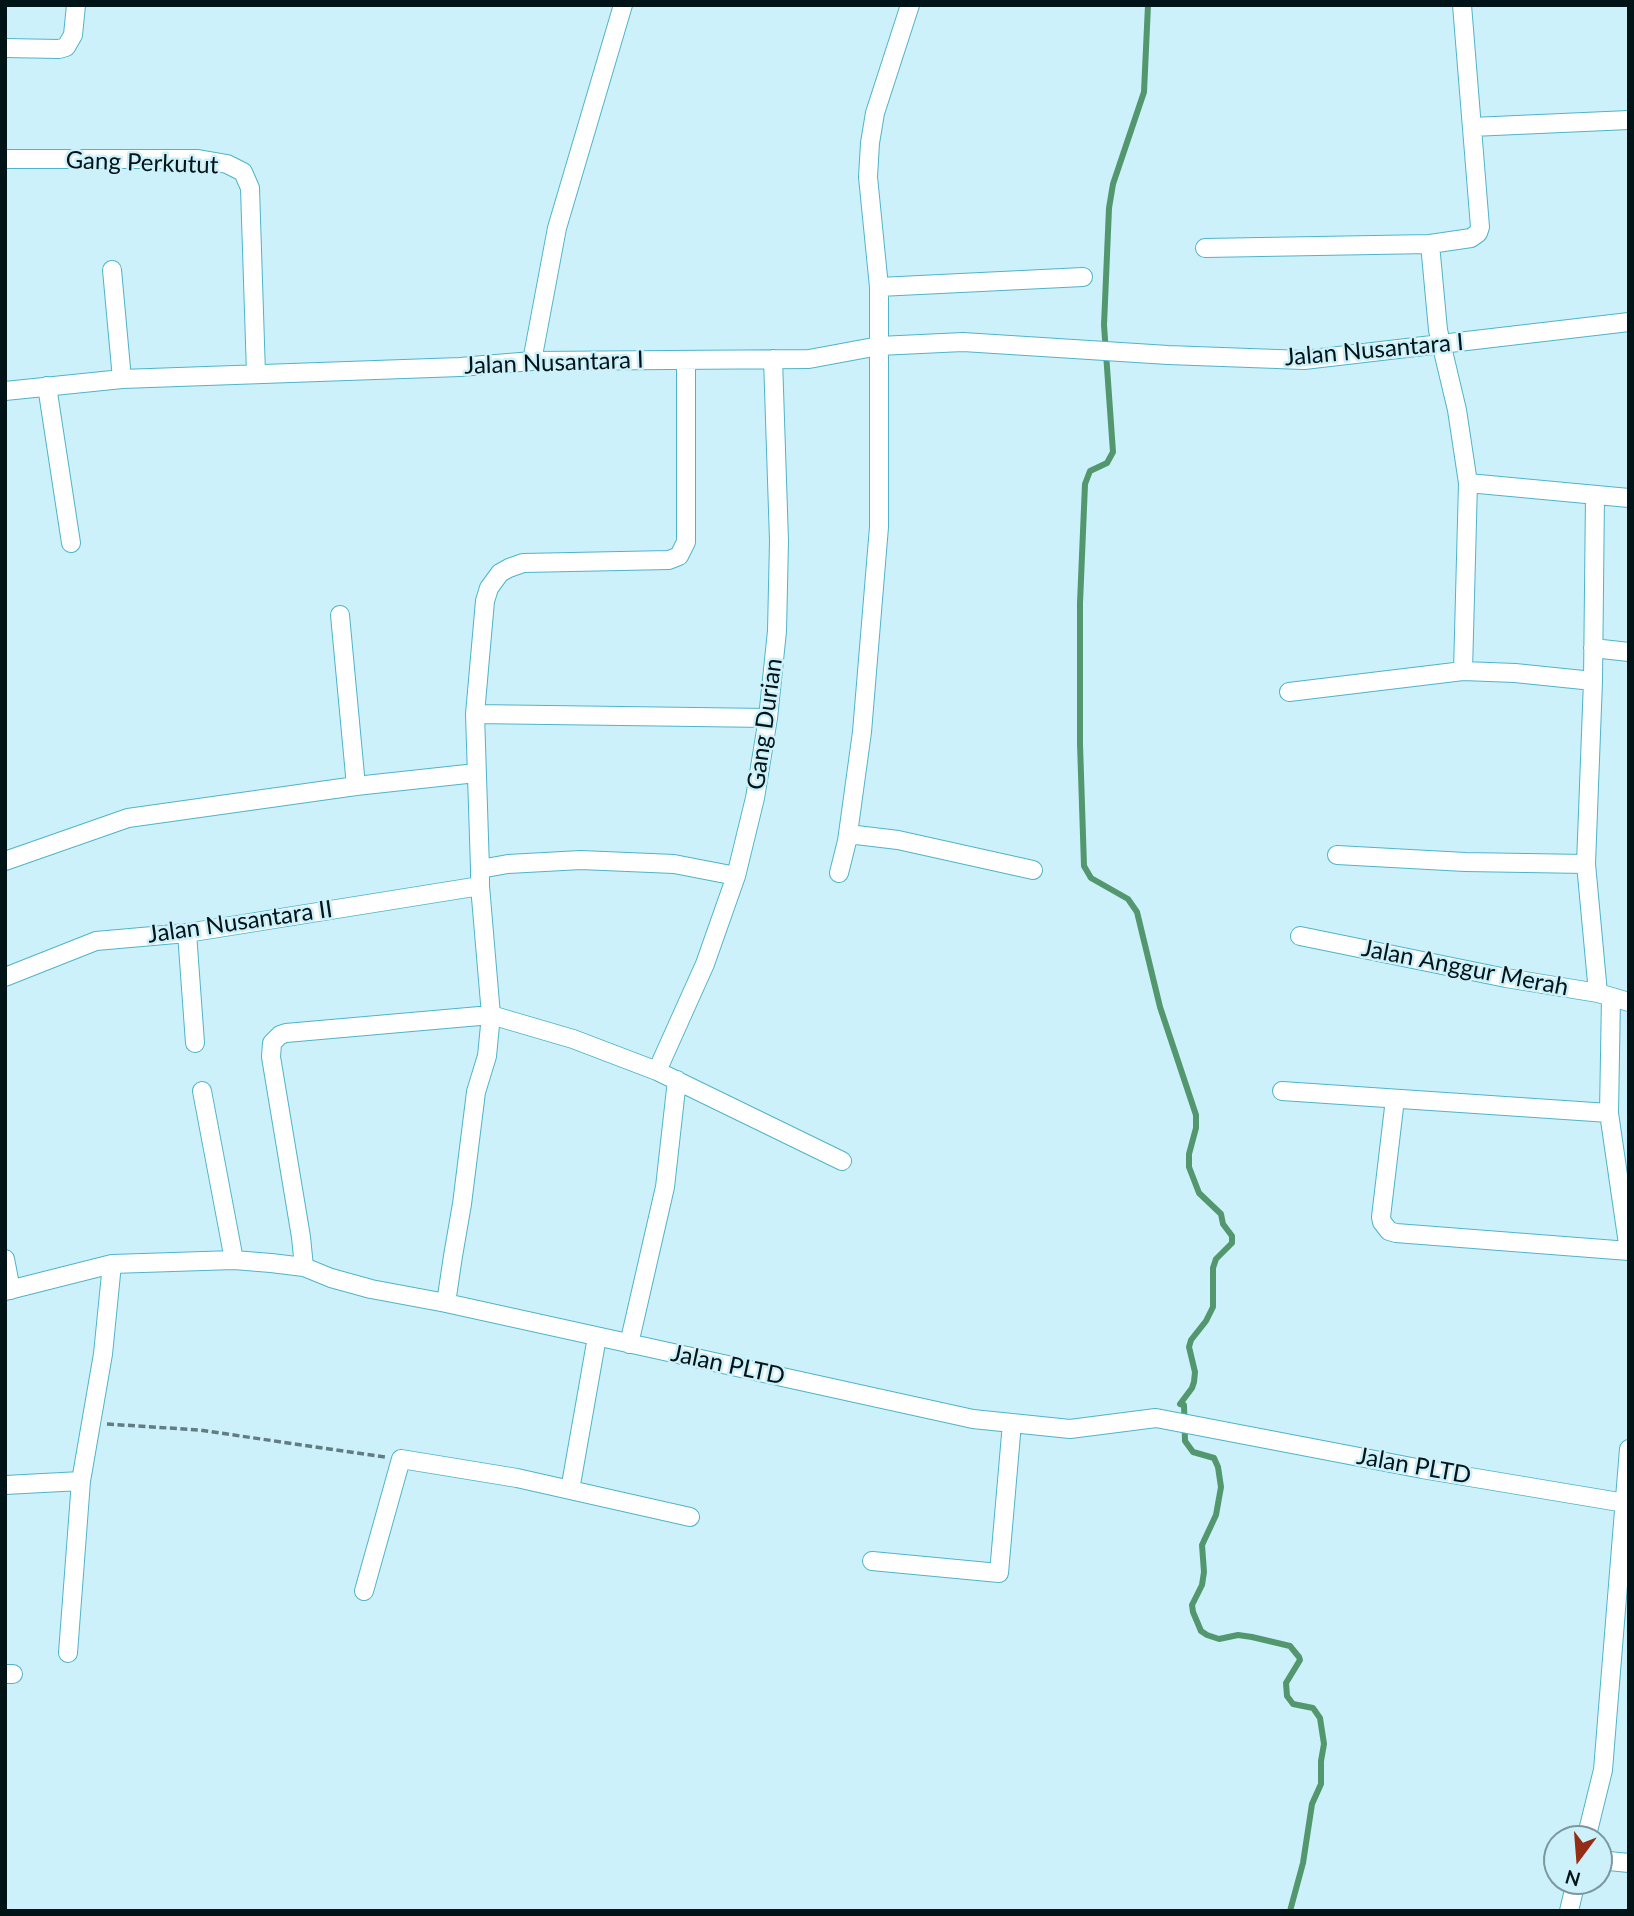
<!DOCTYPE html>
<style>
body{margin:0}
#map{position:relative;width:1634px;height:1916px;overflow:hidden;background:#cdf1fa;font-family:Lato,sans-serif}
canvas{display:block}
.frame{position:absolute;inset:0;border:7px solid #001317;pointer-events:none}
.north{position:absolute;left:1543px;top:1825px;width:70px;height:70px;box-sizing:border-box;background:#cdf1fa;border:2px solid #7b989f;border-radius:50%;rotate:196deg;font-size:19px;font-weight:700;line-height:28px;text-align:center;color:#001317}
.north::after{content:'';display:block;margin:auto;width:24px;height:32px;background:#952c16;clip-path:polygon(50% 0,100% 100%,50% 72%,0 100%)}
</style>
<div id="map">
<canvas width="1634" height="1916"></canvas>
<div class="frame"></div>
<div class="north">N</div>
</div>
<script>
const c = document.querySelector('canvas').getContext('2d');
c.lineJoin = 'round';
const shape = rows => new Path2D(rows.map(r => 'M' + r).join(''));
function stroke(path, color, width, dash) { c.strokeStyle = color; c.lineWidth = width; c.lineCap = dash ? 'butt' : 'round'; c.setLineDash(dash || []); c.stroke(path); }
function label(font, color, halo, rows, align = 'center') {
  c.font = font + ' Lato,sans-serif'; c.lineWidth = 5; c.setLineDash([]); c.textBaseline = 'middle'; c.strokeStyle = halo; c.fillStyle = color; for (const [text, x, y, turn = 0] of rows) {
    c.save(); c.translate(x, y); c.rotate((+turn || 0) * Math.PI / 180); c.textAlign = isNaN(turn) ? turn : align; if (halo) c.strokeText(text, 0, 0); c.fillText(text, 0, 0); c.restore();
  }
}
stroke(shape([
 [1148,5,1144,92,1113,184,1109,208,1104,325,1113,452,1107,463,1090,471,1085,484,1080,603,1080,744,1084,866,1091,878,1128,899,1137,912,1160,1007,1196,1115,1196,1128,1189,1154,1189,1167,1199,1193,1221,1214,1223,1224,1232,1236,1232,1243,1216,1259,1213,1268,1213,1307,1206,1321,1191,1340,1189,1347,1195,1372,1194,1382,1192,1388,1180,1404,1184,1405,1185,1441,1193,1452,1214,1458,1218,1467,1221,1487,1216,1515,1202,1545,1204,1572,1202,1585,1192,1605,1193,1612,1201,1631,1207,1635,1219,1639,1238,1635,1252,1637,1290,1646,1299,1657,1300,1660,1286,1683,1287,1696,1293,1704,1313,1708,1320,1718,1324,1744,1321,1761,1321,1784,1312,1804,1303,1863,1290,1911]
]), '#53976f', 6);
const street = shape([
 [1462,5,1480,227,1478,233,1471,238,1430,244,1438,330,1457,410,1468,483,1463,671,1515,673,1593,681],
 [5,48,59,49,66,47,73,35,76,5],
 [1472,127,1629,120],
 [5,159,198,159,227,164,243,172,250,188,256,374],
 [1205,248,1430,244],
 [112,270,122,379],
 [879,287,1083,277],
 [532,361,557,228,623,5],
 [47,386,71,543],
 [5,391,122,379,460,367,532,361,809,359,879,346,963,342,1168,355,1304,360,1629,322],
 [1468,483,1629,498],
 [1595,495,1593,681,1586,864,1598,993],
 [340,615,356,786],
 [1593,648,1629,652],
 [1289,692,1463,671],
 [475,714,768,718],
 [848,834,898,840,1033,870],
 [1337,855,1465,862,1586,864],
 [5,861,128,818,356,786,476,773],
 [480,869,475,714,485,601,489,588,500,573,509,568,523,563,669,560,679,556,686,542,686,360],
 [839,873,847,841,862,732,879,527,879,287,868,177,870,143,875,113,910,5],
 [187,933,195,1043],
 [1300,936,1506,978,1598,993,1629,1002],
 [5,977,96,941,187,933,480,886],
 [1611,997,1609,1113,1629,1251],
 [657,1071,705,964,736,876,755,798,768,718,777,631,779,541,773,359],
 [202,1091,234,1260],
 [1282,1091,1609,1113],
 [1395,1099,1381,1217,1382,1222,1389,1231,1396,1233,1629,1251],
 [5,1259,11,1290],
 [304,1267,301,1237,271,1057,272,1043,280,1035,286,1033,491,1015,573,1039,657,1071,842,1161],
 [5,1291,112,1264,234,1260,271,1263,304,1267,331,1278,371,1289,446,1303,973,1419,1070,1429,1156,1418,1422,1469,1625,1503],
 [446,1303,453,1256,462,1204,476,1092,487,1056,491,1015,480,886,480,869,508,864,581,860,674,864,736,876],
 [629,1344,665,1187,677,1080],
 [5,1485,81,1481],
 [570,1490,597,1337],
 [872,1561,999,1573,1012,1423],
 [364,1591,401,1459,517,1478,690,1517],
 [68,1653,81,1481,103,1354,112,1264],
 [5,1674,13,1674],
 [1586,1839,1603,1770,1629,1449],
 [1599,1860,1629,1863],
 [1569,1911,1576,1881]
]);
stroke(street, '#4fb4c9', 20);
stroke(shape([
 [107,1424,199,1430,385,1457]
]), '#617c83', 3.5, [7, 3.5]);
stroke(street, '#fff', 18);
label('24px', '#001317', '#cdf1fa', [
 ["Gang Perkutut",142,163,2],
 ["Jalan Nusantara I",1374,350,-5],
 ["Jalan Nusantara I",554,363,-2],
 ["Gang Durian",765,724,-82],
 ["Jalan Nusantara II",240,922,-8],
 ["Jalan Anggur Merah",1465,968,11],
 ["Jalan PLTD",728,1365,12],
 ["Jalan PLTD",1414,1466,10]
]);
</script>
